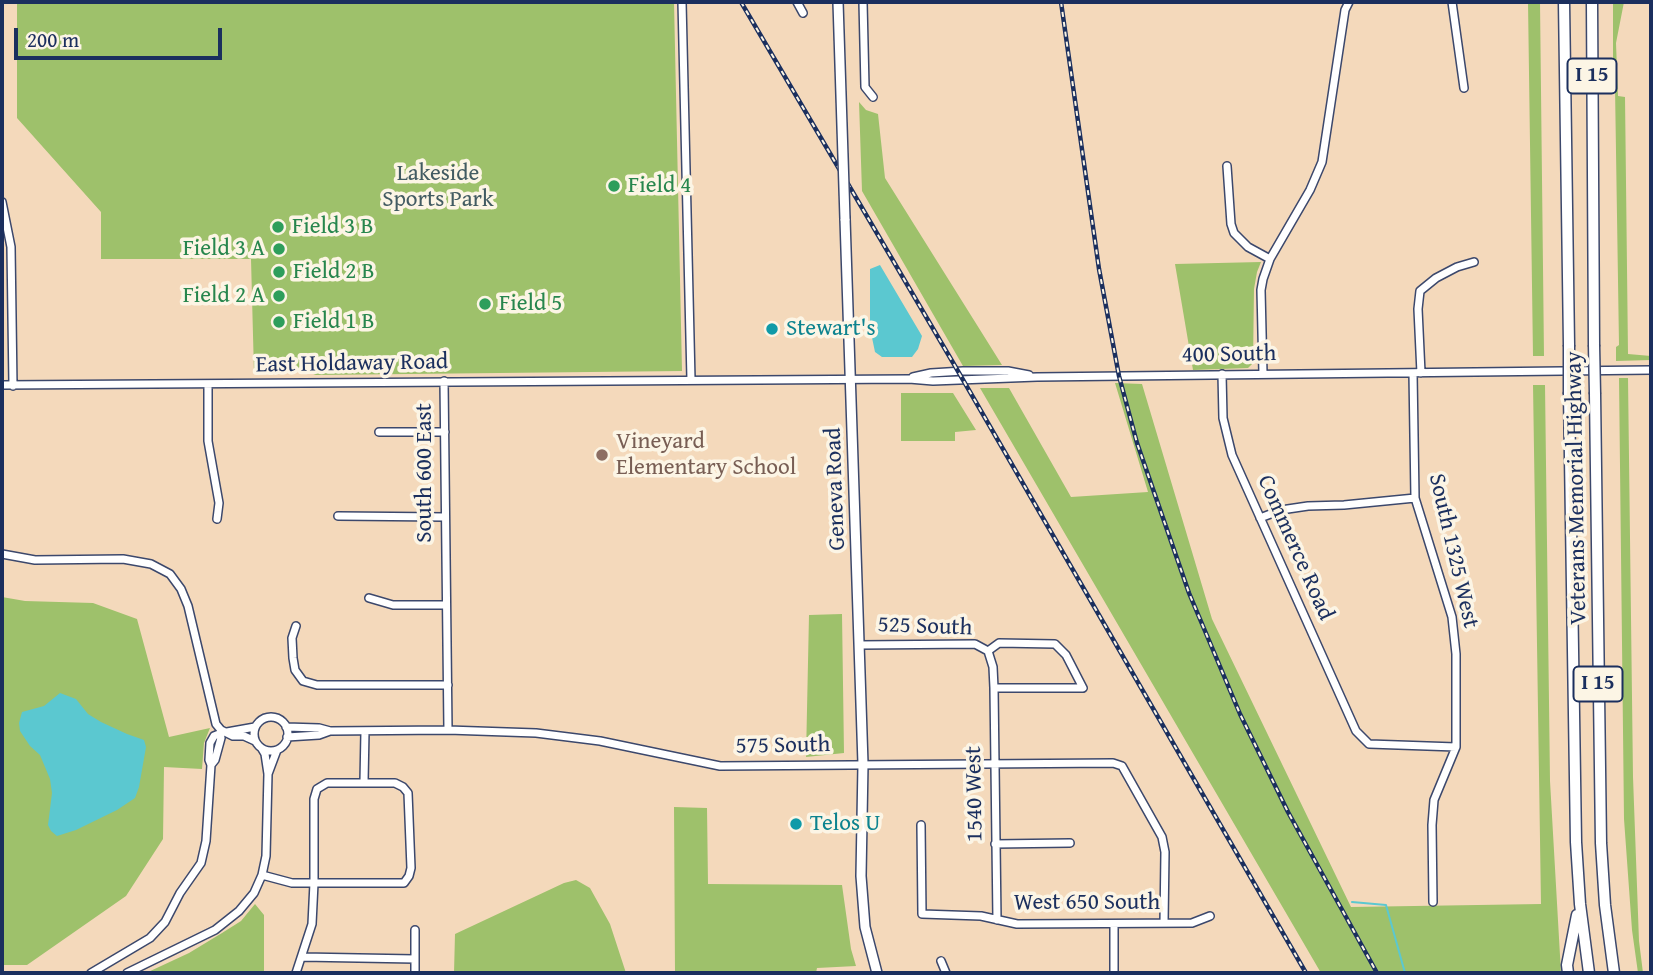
<!DOCTYPE html>
<style>
body{margin:0}
#map{position:relative;width:1653px;height:975px;overflow:hidden;background:#f4d9bb;font-family:"Gentium Book Plus",serif}
canvas{display:block}
.frame{position:absolute;inset:0;border:4px solid #1b2f5e;pointer-events:none}
.scale{position:absolute;left:14px;top:28px;width:208px;height:32px;box-sizing:border-box;border:4px solid #1b2f5e;border-top:0;padding-left:9px;font-size:21px;line-height:24px;white-space:nowrap;color:#1b2f5e;-webkit-text-stroke:5px #fcf5e5;paint-order:stroke}
</style>
<div id="map">
<canvas width="1653" height="975"></canvas>
<div class="frame"></div>
<div class="scale">200 m</div>
</div>
<script>
const c = document.querySelector('canvas').getContext('2d');
c.lineJoin = 'round';
function fillPath(path, color) { c.fillStyle = color; c.fill(path, 'evenodd'); }
const shape = rows => new Path2D(rows.map(r => 'M' + r).join(''));
function stroke(path, color, width, dash) { c.strokeStyle = color; c.lineWidth = width; c.lineCap = dash ? 'butt' : 'round'; c.setLineDash(dash || []); c.stroke(path); }
function label(font, color, halo, rows, align = 'center') {
  c.font = font + ' "Gentium Book Plus",serif'; c.lineWidth = 7; c.setLineDash([]); c.textBaseline = 'middle'; c.strokeStyle = halo; c.fillStyle = color; for (const [text, x, y, turn = 0] of rows) {
    c.save(); c.translate(x, y); c.rotate((+turn || 0) * Math.PI / 180); c.textAlign = isNaN(turn) ? turn : align; if (halo) c.strokeText(text, 0, 0); c.fillText(text, 0, 0); c.restore();
  }
}
fillPath(shape([
 [17,2,674,2,682,371,316,375,305,371,254,373,251,259,101,259,101,212,17,118],
 [1528,2,1540,2,1544,356,1533,356],
 [1613,2,1624,2,1616,43,1618,96,1625,97,1628,354,1651,356,1651,360,1616,361,1616,347,1619,345,1615,87,1613,86],
 [859,102,866,110,878,114,885,178,1002,365,963,366,862,191],
 [1261,262,1257,272,1254,289,1253,363,1248,368,1193,370,1175,264],
 [1619,378,1628,378,1633,777,1639,941,1643,973,1638,973,1632,930,1624,819],
 [1115,383,1142,384,1212,619,1351,907,1541,904,1533,385,1545,385,1550,781,1561,973,1321,973,980,388,1009,388,1071,497,1148,492],
 [901,393,953,393,976,430,955,432,955,441,901,441],
 [2,597,25,601,93,603,137,619,169,737,210,728,204,743,202,769,164,767,163,839,126,896,27,965,2,965],
 [842,614,844,753,806,757,809,615],
 [674,807,707,808,708,884,842,885,851,949,856,966,817,968,816,973,675,973],
 [576,880,590,888,610,924,626,973,454,973,455,934,564,883],
 [255,904,264,915,264,973,146,973,189,953,222,933,241,921]
]), '#9ec16b');
fillPath(shape([
 [880,265,922,336,918,349,912,357,882,357,875,352,870,328,870,269],
 [60,693,76,699,88,714,101,722,127,734,144,740,146,747,139,787,135,798,117,810,76,830,57,836,51,831,48,825,52,793,50,779,40,755,30,746,20,731,19,723,22,712,44,706]
]), '#5bc8d0');
stroke(shape([
 [1352,902,1386,905,1405,973]
]), '#5bc8d0', 2);
const minor = shape([
 [682,2,691,380],
 [797,2,803,13],
 [863,2,865,87,873,97],
 [1452,2,1464,88],
 [1227,166,1231,224,1234,233,1248,247,1270,259],
 [2,202,11,247,13,386],
 [1413,373,1415,498,1452,617,1456,654,1456,747,1434,800,1432,825,1433,902],
 [1421,373,1418,309,1420,291,1436,278,1457,267,1474,262],
 [1222,374,1223,418,1232,455,1356,731,1369,744,1456,747],
 [1263,374,1261,290,1263,279,1270,259,1310,190,1322,162,1345,10,1349,2],
 [913,377,931,373,963,371,1008,371,1029,375],
 [444,381,448,730],
 [2,385,909,379,933,381,1037,377,1651,370],
 [208,385,208,441,219,503,217,519],
 [379,432,445,432],
 [338,516,445,517],
 [1260,518,1281,510,1308,506,1344,505,1415,498],
 [2,554,35,560,123,559,151,564,170,574,181,589,188,606,216,724,221,730,233,736,244,736,255,741],
 [369,598,393,605,446,605],
 [296,626,292,638,293,658,295,670,303,681,317,685,448,685],
 [860,645,975,644,988,651,993,667,994,688,997,920],
 [988,651,999,643,1055,644,1066,655,1083,688,994,688],
 '254 734a17 17 0 1 1 34 0a17 17 0 1 1-34 0Z',
 [286,727,319,728,330,731],
 [227,732,255,727],
 [287,737,319,735,330,731,448,730,536,733,600,741,720,766,1113,763,1122,766,1162,837,1165,852,1164,923],
 [211,765,215,760,221,738,220,733],
 [268,774,277,750],
 [364,782,365,731],
 [921,825,922,914,981,916,1017,924,1192,923,1210,916],
 [995,844,1070,843],
 [262,875,292,883,404,883,409,876,411,868,408,793,403,787,395,783,327,783,317,789,314,799,314,883,312,924,296,973],
 [302,957,415,959],
 [941,961,946,973],
 [91,973,150,938,165,922,180,893,201,863,206,841,211,765,209,760,210,743,214,736,219,734],
 [127,973,215,930,239,911,254,893,262,875,266,856,268,774,265,754,262,749],
 [415,973,415,930],
 [1114,973,1114,924]
]);
const major = shape([
 [845,219,863,764,861,876,865,927,877,973]
]);
const highway = shape([
 [1564,2,1569,345],
 [1592,2,1594,345],
 [1569,394,1576,842,1580,904,1589,973],
 [1595,394,1601,843,1605,905,1614,973],
 [1568,973,1567,965,1577,915]
]);
stroke(minor, '#3c486c', 10);
stroke(major, '#3c486c', 12);
stroke(highway, '#3c486c', 13);
stroke(minor, '#fff', 7);
stroke(major, '#fff', 9);
stroke(highway, '#fff', 10);
const rail = shape([
 [741,2,955,366,1306,973],
 [1061,2,1099,269,1119,376,1137,443,1189,593,1240,714,1288,812,1377,973]
]);
stroke(rail, '#1b2f5e', 4.5);
stroke(rail, '#fcf5e5', 2, [5]);
const majorBridge = shape([
 [838,2,845,219]
]);
const highwayBridge = shape([
 [1569,345,1569,394],
 [1594,345,1595,394]
]);
stroke(majorBridge, '#3c486c', 12, []);
stroke(highwayBridge, '#3c486c', 13, []);
stroke(majorBridge, '#fff', 9);
stroke(highwayBridge, '#fff', 10);
for (const [x, y, r, color] of [
 [614,186,7,"#2e9e5b"],
 [278,227,7,"#2e9e5b"],
 [279,249,7,"#2e9e5b"],
 [279,272,7,"#2e9e5b"],
 [279,296,7,"#2e9e5b"],
 [485,304,7,"#2e9e5b"],
 [279,322,7,"#2e9e5b"],
 [772,329,7,"#0f9aa8"],
 [602,455,7,"#8d6e63"],
 [796,824,7,"#0f9aa8"]
]) { const dot = new Path2D(); dot.arc(x, y, r, 0, 2 * Math.PI); c.fillStyle = color; c.fill(dot); stroke(dot, '#fcf5e5', 2.5); }
for (const [x, y, w] of [
 [1592,76,49],
 [1598,684,49]
]) { const box = new Path2D(); box.roundRect(x - w / 2, y - 17.5, w, 35, 5); c.fillStyle = '#fcf5e5'; c.fill(box); stroke(box, '#1b2f5e', 2); }
label('bold 21px', '#1b2f5e', null, [
 ["I 15",1592,76],
 ["I 15",1598,684]
]);
label('23px', '#425b62', '#fcf5e5', [
 ["Lakeside",438,174],
 ["Sports Park",438,200]
]);
label('23px', '#27864d', '#fcf5e5', [
 ["Field 4",628,186],
 ["Field 3 B",292,227],
 ["Field 3 A",265,249,"right"],
 ["Field 2 B",293,272],
 ["Field 2 A",265,296,"right"],
 ["Field 5",499,304],
 ["Field 1 B",293,322]
], 'left');
label('23px', '#0d838f', '#fcf5e5', [
 ["Stewart's",786,329],
 ["Telos U",810,824]
], 'left');
label('23px', '#1b2f5e', '#fcf5e5', [
 ["400 South",1229,355,-1],
 ["East Holdaway Road",352,364,-1],
 ["South 600 East",425,473,-90],
 ["Veterans Memorial Highway",1577,488,-91],
 ["Geneva Road",836,489,-92],
 ["Commerce Road",1295,548,66],
 ["South 1325 West",1453,551,77],
 ["525 South",925,627,2],
 ["575 South",783,746,-1],
 ["1540 West",975,794,-91],
 ["West 650 South",1087,903]
]);
label('23px', '#785e54', '#fcf5e5', [
 ["Vineyard",616,442],
 ["Elementary School",616,468]
], 'left');
</script>
